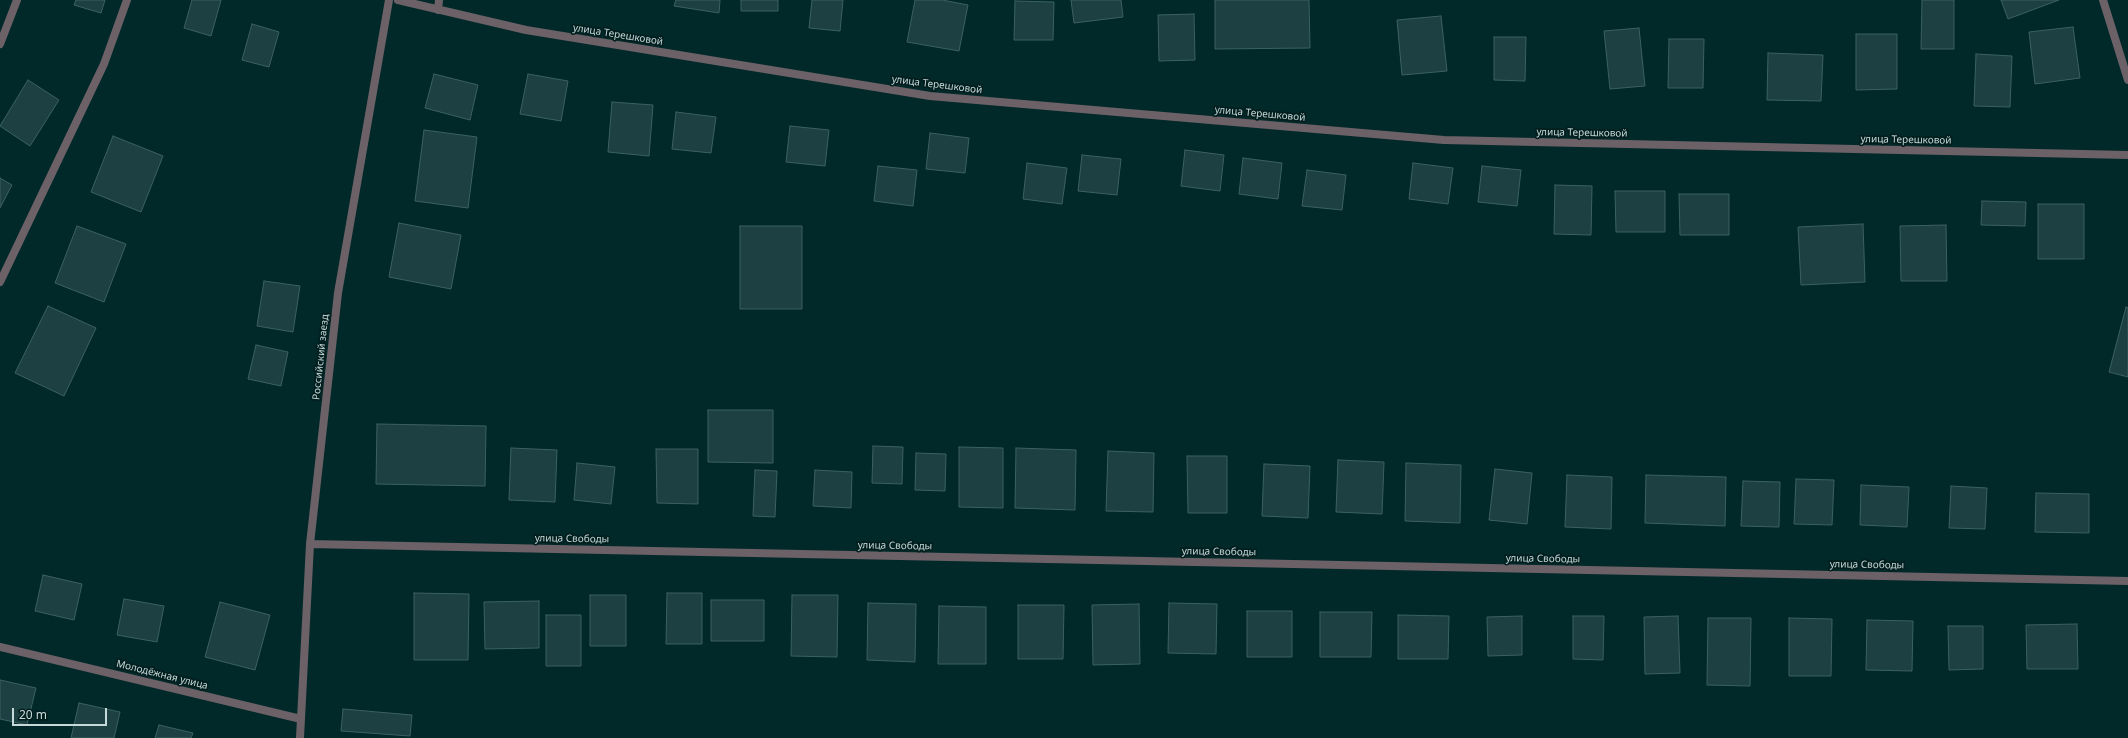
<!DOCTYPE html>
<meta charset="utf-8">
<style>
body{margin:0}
#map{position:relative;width:2128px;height:738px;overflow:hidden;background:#022929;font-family:"Noto Sans",sans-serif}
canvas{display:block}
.scale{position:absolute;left:12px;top:708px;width:95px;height:18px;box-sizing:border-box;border:2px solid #c6d9d9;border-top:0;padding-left:5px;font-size:12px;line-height:14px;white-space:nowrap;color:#c6d9d9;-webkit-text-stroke:3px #031e1e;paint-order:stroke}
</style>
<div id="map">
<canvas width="2128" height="738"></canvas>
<div class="scale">20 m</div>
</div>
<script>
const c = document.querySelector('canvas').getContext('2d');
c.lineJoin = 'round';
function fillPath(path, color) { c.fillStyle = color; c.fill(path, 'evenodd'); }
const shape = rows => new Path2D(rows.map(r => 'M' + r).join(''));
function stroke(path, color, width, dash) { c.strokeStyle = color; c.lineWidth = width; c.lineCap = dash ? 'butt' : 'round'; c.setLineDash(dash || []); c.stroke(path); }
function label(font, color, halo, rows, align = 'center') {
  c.font = font + ' "Noto Sans",sans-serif'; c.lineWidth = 3.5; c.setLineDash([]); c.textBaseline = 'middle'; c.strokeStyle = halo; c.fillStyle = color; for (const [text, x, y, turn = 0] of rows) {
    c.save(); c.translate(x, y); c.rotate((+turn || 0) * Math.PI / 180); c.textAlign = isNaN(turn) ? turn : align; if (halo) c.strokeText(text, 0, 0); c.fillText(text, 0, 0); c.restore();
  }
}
const building = shape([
 [76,0,105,0,101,13,74,5,76,0],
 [192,0,221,0,211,36,184,28,192,0],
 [676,0,720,0,719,13,674,6,676,0],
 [741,0,778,0,778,11,741,11,741,0],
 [812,0,843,0,840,31,809,28,812,0],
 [915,0,942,0,968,5,959,51,907,42,915,0],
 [1071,0,1121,0,1123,17,1074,23,1071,0],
 [1215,0,1309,0,1310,48,1215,49,1215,0],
 [1922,0,1954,0,1954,49,1921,49,1922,0],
 [2001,0,2059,0,2008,19,2001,0],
 [1015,1,1054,2,1053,40,1014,40,1015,1],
 [1194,14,1195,60,1159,61,1158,15,1194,14],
 [1441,16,1447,71,1402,75,1397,20,1441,16],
 [252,24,279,32,269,67,242,60,252,24],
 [2073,27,2080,78,2035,84,2029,32,2073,27],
 [1639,28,1645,86,1610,89,1604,31,1639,28],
 [1856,34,1897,34,1897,89,1856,90,1856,34],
 [1494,37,1526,37,1525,81,1494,80,1494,37],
 [1669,39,1704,39,1703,88,1668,88,1669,39],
 [1768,53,1823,55,1821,101,1767,100,1768,53],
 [1976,54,2012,56,2010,107,1974,106,1976,54],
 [434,74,478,85,470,120,425,108,434,74],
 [528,74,568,81,561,121,520,114,528,74],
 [28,80,59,100,30,146,0,126,28,80],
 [612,102,653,105,649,156,608,152,612,102],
 [676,112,716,117,711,153,672,149,676,112],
 [790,126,829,130,825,166,786,162,790,126],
 [424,130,477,137,468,208,415,201,424,130],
 [930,133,969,138,965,173,926,169,930,133],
 [113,136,163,156,141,212,91,192,113,136],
 [1185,150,1224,155,1220,191,1181,186,1185,150],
 [1082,155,1121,159,1117,195,1078,191,1082,155],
 [1243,158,1282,163,1278,199,1239,194,1243,158],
 [1027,163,1067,168,1062,204,1023,199,1027,163],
 [1413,163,1453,168,1448,204,1409,199,1413,163],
 [878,166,917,170,913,206,874,201,878,166],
 [1482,166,1521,170,1517,206,1478,202,1482,166],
 [1307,170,1346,175,1342,210,1302,206,1307,170],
 [0,178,12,185,0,208,0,178],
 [1555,185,1592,186,1591,235,1554,234,1555,185],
 [1615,191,1665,191,1665,232,1616,232,1615,191],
 [1679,194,1729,194,1729,235,1680,235,1679,194],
 [1982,201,2026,202,2025,226,1981,225,1982,201],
 [2038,204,2084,204,2084,259,2038,259,2038,204],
 [399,223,461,235,451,289,389,277,399,223],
 [1863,224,1865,282,1801,285,1798,227,1863,224],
 [1946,225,1947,281,1901,281,1900,226,1946,225],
 [77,226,126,244,104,302,55,283,77,226],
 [740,226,802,226,802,309,740,309,740,226],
 [264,281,300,286,293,332,257,326,264,281],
 [48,306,96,328,64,396,15,373,48,306],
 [2126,307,2128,308,2128,377,2109,372,2126,307],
 [256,345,288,352,281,386,248,379,256,345],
 [708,410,773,410,773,463,708,462,708,410],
 [377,424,486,426,485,486,376,484,377,424],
 [873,446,903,447,902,484,872,483,873,446],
 [959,447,1003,448,1003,508,959,507,959,447],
 [511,448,557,450,555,502,509,500,511,448],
 [1016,448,1076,450,1075,510,1015,508,1016,448],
 [656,449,698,449,698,504,657,503,656,449],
 [1108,451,1154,453,1153,512,1106,511,1108,451],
 [916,453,946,454,945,491,915,490,916,453],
 [1187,456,1227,456,1227,513,1188,513,1187,456],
 [1338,460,1384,462,1382,514,1336,512,1338,460],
 [577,463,615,467,611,504,574,500,577,463],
 [1406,463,1461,465,1460,523,1405,521,1406,463],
 [1264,464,1310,466,1308,518,1262,516,1264,464],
 [1495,469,1532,473,1527,524,1489,520,1495,469],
 [755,470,777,471,775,517,753,516,755,470],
 [815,470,852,472,851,508,813,506,815,470],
 [1567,475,1612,477,1611,529,1565,527,1567,475],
 [1646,475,1726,477,1725,526,1645,523,1646,475],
 [1796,479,1834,480,1832,525,1794,524,1796,479],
 [1743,481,1780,482,1779,527,1741,526,1743,481],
 [1861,485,1909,487,1907,527,1860,525,1861,485],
 [1951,486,1987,488,1985,529,1949,528,1951,486],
 [2036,493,2089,494,2089,533,2035,532,2036,493],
 [43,575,82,584,74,620,35,611,43,575],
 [414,593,469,594,468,660,414,660,414,593],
 [667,593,702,593,702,644,666,644,667,593],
 [590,595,626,595,626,646,590,646,590,595],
 [792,595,838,595,837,657,791,656,792,595],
 [124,599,164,606,157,642,117,635,124,599],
 [711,600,764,600,764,641,711,641,711,600],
 [539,601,539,648,485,649,484,602,539,601],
 [220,602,270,615,255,670,205,657,220,602],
 [868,603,916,604,915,662,867,660,868,603],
 [1169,603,1217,604,1216,654,1168,653,1169,603],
 [1139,604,1140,664,1093,665,1092,605,1139,604],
 [1018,605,1064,605,1063,659,1018,659,1018,605],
 [939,606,986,607,986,664,938,664,939,606],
 [1247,611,1292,611,1292,657,1247,657,1247,611],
 [1320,612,1372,612,1371,657,1320,657,1320,612],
 [546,615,581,615,581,666,546,666,546,615],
 [1398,615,1449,616,1448,659,1398,659,1398,615],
 [1522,616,1522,655,1488,656,1487,617,1522,616],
 [1573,616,1604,616,1603,660,1573,659,1573,616],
 [1678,616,1680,673,1645,674,1644,617,1678,616],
 [1708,618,1751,618,1750,686,1707,685,1708,618],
 [1789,618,1832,619,1831,676,1789,676,1789,618],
 [1867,620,1913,621,1912,671,1866,670,1867,620],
 [2077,624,2078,669,2027,669,2026,625,2077,624],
 [1948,626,1983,626,1983,669,1949,670,1948,626],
 [0,680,36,688,27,725,0,719,0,680],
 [79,703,120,712,114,738,71,738,79,703],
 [343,709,412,715,410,736,341,731,343,709],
 [159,725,193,733,191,738,155,738,159,725]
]);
fillPath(building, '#1d4142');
stroke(building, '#3c6161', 1);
stroke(shape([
 [0,44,17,0],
 [0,282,104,64,127,0]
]), '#6d6168', 8);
stroke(shape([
 [398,0,526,30,930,96,1444,140,2128,155],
 [2103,0,2128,80],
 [438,10,439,0],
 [310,544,2128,581],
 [0,647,301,719],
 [300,738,310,544,338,293,389,0]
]), '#6d6168', 8);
label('10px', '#c6d9d9', '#031e1e', [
 ["улица Терешковой",618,35,9],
 ["улица Терешковой",937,85,7],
 ["улица Терешковой",1260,114,5],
 ["улица Терешковой",1582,133,1],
 ["улица Терешковой",1906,140,1],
 ["Российский заезд",321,357,-84],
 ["улица Свободы",572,539,1],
 ["улица Свободы",895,546,1],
 ["улица Свободы",1219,552,1],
 ["улица Свободы",1543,559,1],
 ["улица Свободы",1867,565,1],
 ["Молодёжная улица",162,675,14]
]);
</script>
